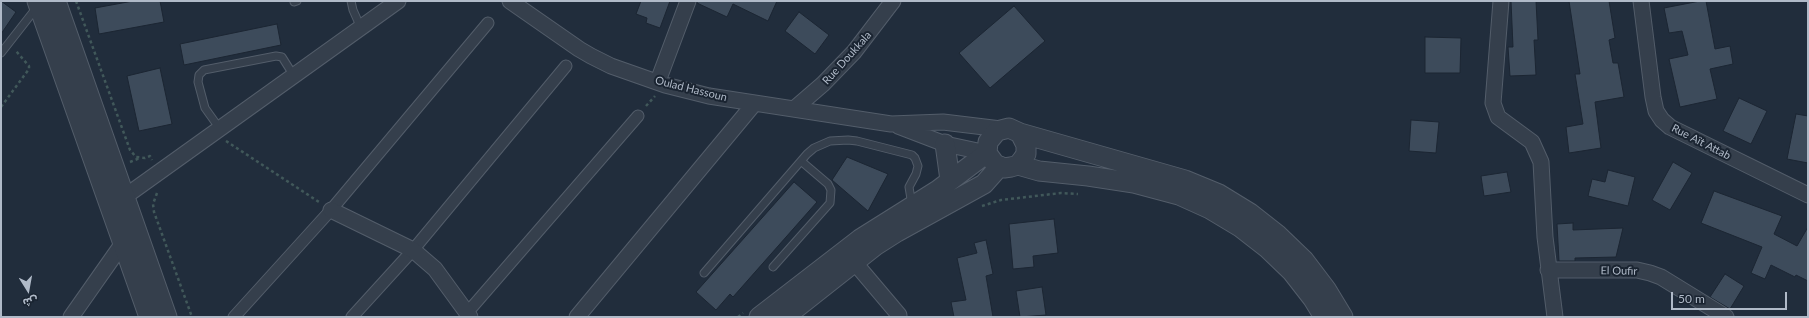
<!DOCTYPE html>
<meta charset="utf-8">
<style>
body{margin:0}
#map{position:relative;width:1809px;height:318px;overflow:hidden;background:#212d3c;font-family:Lato,"Noto Sans Arabic",sans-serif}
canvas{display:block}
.frame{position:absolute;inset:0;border:2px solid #b0bac8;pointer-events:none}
.north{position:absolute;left:8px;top:270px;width:40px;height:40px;-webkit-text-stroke:3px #1a2431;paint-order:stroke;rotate:169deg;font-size:11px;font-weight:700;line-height:16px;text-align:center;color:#b0bac8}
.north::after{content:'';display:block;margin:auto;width:14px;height:18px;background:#b0bac8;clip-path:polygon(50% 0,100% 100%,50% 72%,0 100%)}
.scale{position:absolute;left:1671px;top:292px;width:116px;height:18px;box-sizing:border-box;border:2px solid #b0bac8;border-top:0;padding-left:5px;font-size:12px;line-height:14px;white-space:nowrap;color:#b0bac8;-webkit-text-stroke:3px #1a2431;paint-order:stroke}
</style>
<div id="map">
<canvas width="1809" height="318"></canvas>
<div class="frame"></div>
<div class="north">ش</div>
<div class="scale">50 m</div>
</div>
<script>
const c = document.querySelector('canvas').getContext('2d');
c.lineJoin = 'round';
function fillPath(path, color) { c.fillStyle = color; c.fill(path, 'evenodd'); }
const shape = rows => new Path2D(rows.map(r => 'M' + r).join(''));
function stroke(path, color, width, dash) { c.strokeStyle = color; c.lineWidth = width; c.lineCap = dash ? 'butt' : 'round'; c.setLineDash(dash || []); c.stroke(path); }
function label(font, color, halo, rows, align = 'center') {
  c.font = font + ' Lato,sans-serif'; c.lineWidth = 4; c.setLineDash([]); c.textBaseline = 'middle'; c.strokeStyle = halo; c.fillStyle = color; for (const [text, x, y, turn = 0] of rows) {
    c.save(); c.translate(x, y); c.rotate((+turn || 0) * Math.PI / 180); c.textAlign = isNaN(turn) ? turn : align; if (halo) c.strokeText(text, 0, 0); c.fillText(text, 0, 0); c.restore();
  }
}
const building = shape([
 [1,1,16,12,1,34,1,1],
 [133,1,160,1,164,22,99,34,95,8,133,1],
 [641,1,670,1,660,28,646,23,647,18,636,14,641,1],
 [697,1,777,1,768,21,733,4,727,17,697,3,697,1],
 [1511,1,1536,1,1538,40,1534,40,1536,75,1510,76,1508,47,1513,47,1511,1],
 [1569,1,1609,1,1615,38,1609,40,1613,63,1618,63,1624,97,1595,102,1601,148,1569,153,1566,127,1583,124,1575,74,1580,74,1569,1],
 [1700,1,1706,1,1715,49,1730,46,1733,64,1710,69,1717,99,1680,107,1669,59,1688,55,1682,31,1669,33,1664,8,1700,1],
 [1014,6,1045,41,990,88,959,53,1014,6],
 [799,12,829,35,815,54,785,31,799,12],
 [277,24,281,45,184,65,180,44,277,24],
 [1425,37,1461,38,1460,73,1425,73,1425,37],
 [160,68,172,124,139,131,127,76,160,68],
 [1739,98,1767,111,1751,144,1723,131,1739,98],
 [1796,114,1808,116,1808,163,1787,159,1796,114],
 [1411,120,1439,122,1436,153,1409,151,1411,120],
 [847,157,888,174,868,211,832,180,847,157],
 [1673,162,1692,173,1670,210,1652,200,1673,162],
 [1608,170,1635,177,1628,206,1588,196,1592,179,1605,182,1608,170],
 [1507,172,1511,192,1484,196,1481,176,1507,172],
 [794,182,817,202,733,297,730,294,716,310,696,292,794,182],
 [1714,191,1782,216,1774,234,1797,246,1808,227,1808,281,1796,275,1795,277,1771,265,1765,279,1751,273,1762,247,1701,223,1714,191],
 [1054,219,1058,253,1033,256,1034,267,1013,269,1009,224,1054,219],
 [1573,223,1573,230,1623,228,1616,257,1575,258,1575,261,1559,261,1557,224,1573,223],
 [986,240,993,274,986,276,993,317,954,317,951,302,966,300,957,258,977,253,974,243,986,240],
 [1725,274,1744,286,1730,309,1710,297,1725,274],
 [1042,287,1046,315,1020,317,1016,291,1042,287]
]);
fillPath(building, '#3d4b5b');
stroke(building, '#1c2633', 1);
const service = shape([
 [351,1,353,10,361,28],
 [294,2,297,1],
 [1,53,37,7],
 [220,129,205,108,198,82,199,75,204,70,276,56,282,57,294,76],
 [773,267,830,203,831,190,828,184,801,161],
 [704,273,807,154,814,148,830,141,848,140,857,141,912,155,915,158,918,166,916,174,909,187,912,205]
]);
const pedestrian = shape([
 [467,313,638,116],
 [234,317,331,210,488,23],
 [352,317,413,250,566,66]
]);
const minor = shape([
 [510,1,579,49,591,56,611,66,665,85,709,96,891,124,943,122,1001,129],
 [1501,1,1493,103,1498,117,1532,142,1541,162,1545,237,1555,317],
 [1641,1,1653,97,1656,111,1662,120,1670,127,1808,195],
 [658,81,688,1],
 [794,109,823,84,854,52,893,1],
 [898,126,945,144,987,153],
 [116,203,398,1],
 [331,210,413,250,435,269,470,317],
 [855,263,899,315],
 [1548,270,1637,270,1650,273,1661,277,1726,317],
 [71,317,123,243],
 [577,317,754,104]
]);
const tertiary = shape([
 [37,1,149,317],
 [56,1,167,317],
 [1020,133,1026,145,1026,154,1022,160,1018,165,1011,167,1004,168,995,164,987,153,988,142,997,131,1009,128,1020,133,1185,180,1219,194,1250,213,1278,235,1304,260,1326,289,1343,317],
 [945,144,950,180],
 [1018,165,1039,171,1088,176,1134,183,1179,195,1210,209,1240,227,1267,248,1292,272,1313,299,1324,317],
 [759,317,860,239,938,190,987,153],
 [785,317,875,246,897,232,984,184,1000,166]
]);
stroke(service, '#535d6a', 9);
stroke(pedestrian, '#535d6a', 13);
stroke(minor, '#535d6a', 17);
stroke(tertiary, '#535d6a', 21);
stroke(shape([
 [76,1,130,150,136,157,145,158,150,156,152,160],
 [646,106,655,96],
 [1,107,29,69,29,66,16,51],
 [226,141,319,202],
 [130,162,140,158],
 [157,193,153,204,154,212,192,317],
 [982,206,1001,200,1061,193,1078,194],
 [738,317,743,313]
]), '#41585a', 2.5, [3, 3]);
stroke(service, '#353f4c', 7);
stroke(pedestrian, '#353f4c', 11);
stroke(minor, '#353f4c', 15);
stroke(tertiary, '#353f4c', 19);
label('11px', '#b0bac8', '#1a2431', [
 ["Rue Doukkala",847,58,-48],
 ["Oulad Hassoun",691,89,14],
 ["Rue Aït Attab",1701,142,27],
 ["El Oufir",1619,271,1]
]);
</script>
